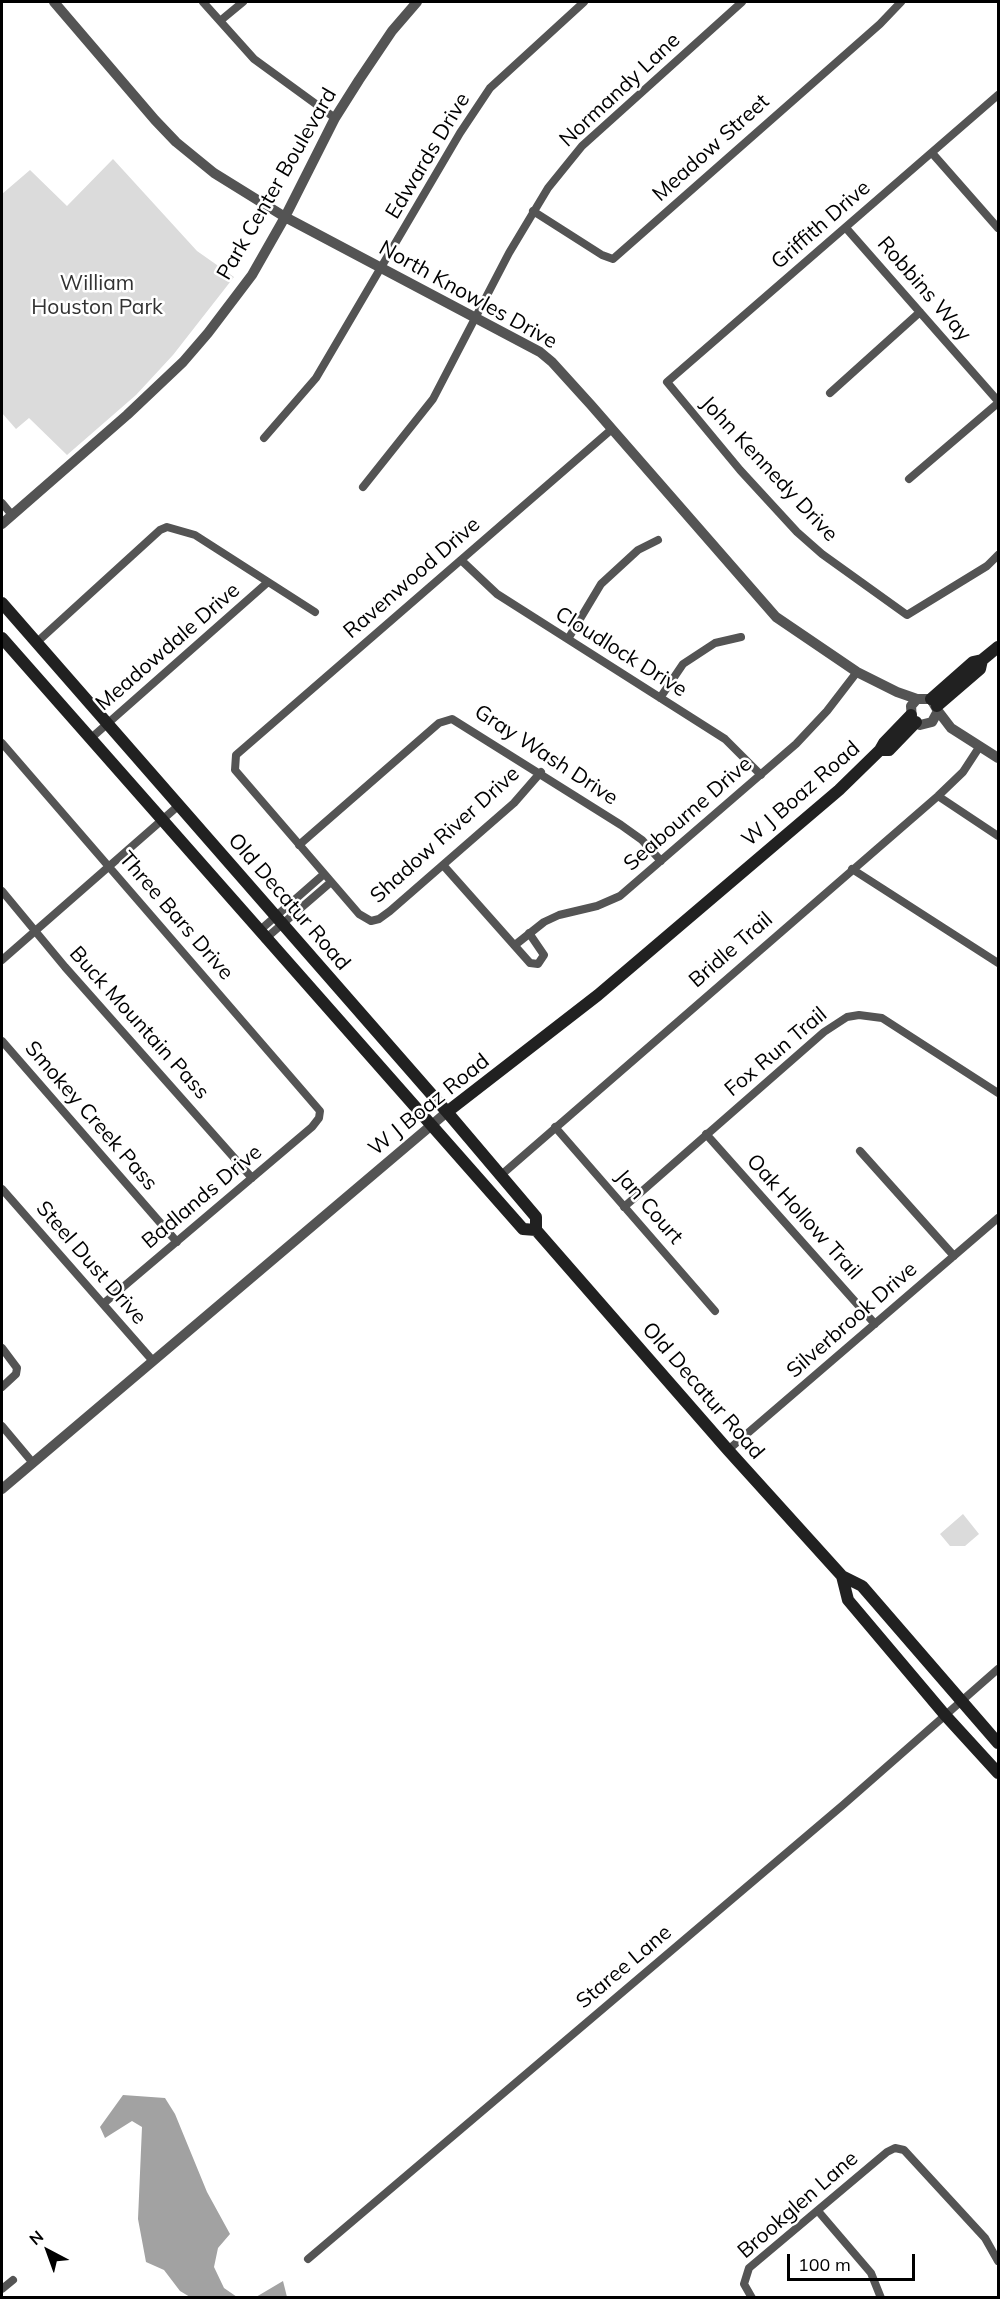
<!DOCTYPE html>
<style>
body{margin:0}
#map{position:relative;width:1000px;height:2299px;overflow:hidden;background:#fff;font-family:Mulish,sans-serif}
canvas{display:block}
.frame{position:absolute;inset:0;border:3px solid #000;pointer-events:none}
.north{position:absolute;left:18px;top:2221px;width:60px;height:60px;-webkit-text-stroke:4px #fff;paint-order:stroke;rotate:319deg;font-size:16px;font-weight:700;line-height:24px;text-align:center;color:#000}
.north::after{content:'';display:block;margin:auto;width:21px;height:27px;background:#000;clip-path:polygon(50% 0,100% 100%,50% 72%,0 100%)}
.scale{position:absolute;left:787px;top:2254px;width:128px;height:27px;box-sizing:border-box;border:3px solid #000;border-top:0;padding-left:8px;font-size:18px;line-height:21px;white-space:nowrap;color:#000;-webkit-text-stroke:4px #fff;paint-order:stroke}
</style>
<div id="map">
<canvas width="1000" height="2299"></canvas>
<div class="frame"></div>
<div class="north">N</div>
<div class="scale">100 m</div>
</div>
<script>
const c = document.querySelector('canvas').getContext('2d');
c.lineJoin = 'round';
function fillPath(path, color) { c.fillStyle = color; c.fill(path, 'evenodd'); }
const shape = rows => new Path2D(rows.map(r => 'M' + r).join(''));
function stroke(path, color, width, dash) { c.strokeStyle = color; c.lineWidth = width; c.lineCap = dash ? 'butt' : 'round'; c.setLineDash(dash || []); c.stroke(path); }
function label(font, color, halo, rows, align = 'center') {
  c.font = font + ' Mulish,sans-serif'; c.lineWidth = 5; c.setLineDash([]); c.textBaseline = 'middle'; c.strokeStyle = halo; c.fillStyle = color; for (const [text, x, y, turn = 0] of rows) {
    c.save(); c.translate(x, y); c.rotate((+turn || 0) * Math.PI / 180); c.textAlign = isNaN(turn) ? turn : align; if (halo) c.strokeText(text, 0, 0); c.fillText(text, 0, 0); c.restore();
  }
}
fillPath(shape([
 [113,159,197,251,234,277,173,355,136,395,67,455,29,418,16,429,2,413,2,194,30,170,67,206],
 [963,1514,979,1534,965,1546,950,1546,940,1534]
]), '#dbdbdb');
fillPath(shape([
 [123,2095,165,2098,175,2114,207,2192,230,2234,218,2248,214,2267,224,2288,237,2297,190,2297,180,2291,164,2270,146,2262,138,2219,142,2127,132,2121,105,2138,100,2127],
 [283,2281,287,2297,256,2297]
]), '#a2a2a2');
stroke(shape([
 [203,2,254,59,335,118],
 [220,21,243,2],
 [998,95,667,382,740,470,797,532,822,554,907,615,987,566,998,555],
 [932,153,998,228],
 [533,211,602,255,613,259,880,24,901,2],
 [846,228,998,401],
 [830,393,920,312],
 [264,438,316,378,460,133,490,88,584,2],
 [909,479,998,403],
 [363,487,433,399,509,253,548,188,582,146,742,2],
 [2,503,12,515],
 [461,560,497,594,725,739,761,775],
 [568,639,601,584,638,550,658,540],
 [36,643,160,530,167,527,195,535,315,612],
 [660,698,683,664,715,643,741,637],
 [90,739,268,582],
 [2,743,320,1111,319,1118,312,1127,103,1304],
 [541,772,514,803,390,911,379,919,371,921,359,914,235,770,236,755,612,429],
 [938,796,998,836],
 [299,845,439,723,452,719,621,825,642,840,661,861],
 [443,865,530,963,538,964,544,955,529,933],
 [852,869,998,963],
 [2,891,65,967,252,1178],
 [259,931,324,874],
 [265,939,331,882],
 [515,945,544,922,559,915,597,906,620,896,796,744,827,711,857,672],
 [2,960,178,806],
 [2,1041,177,1242],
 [555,1127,715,1311],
 [706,1134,875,1324],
 [860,1151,954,1256],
 [500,1176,938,796,963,772,980,746],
 [2,1189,153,1361],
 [624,1207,824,1032,847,1017,859,1015,882,1018,998,1093],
 [2,1348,17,1368,16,1374,2,1387],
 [2,1426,33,1463],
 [728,1450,998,1218],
 [818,2211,871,2273,881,2298],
 [308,2259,843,1805,998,1669],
 [2,2289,13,2280],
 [752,2298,744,2284,749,2268,887,2152,895,2148,904,2150,985,2238,998,2261]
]), '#545454', 8);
stroke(shape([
 [54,2,155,120,176,142,214,173,285,217,540,352,552,362,591,405,776,617,857,672,897,692,917,699,931,699,938,711,932,722,920,725,912,719,911,706,917,699],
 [2,524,127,415,183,362,208,333,252,275,285,217,335,118,359,80,392,31,417,2],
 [938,711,951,728,998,758],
 [2,1489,447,1112]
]), '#545454', 10);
stroke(shape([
 [2,603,447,1112,536,1217,536,1230,728,1450,842,1576,862,1586,998,1743],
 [2,638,523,1229,536,1230],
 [931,699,973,662,982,660,998,647],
 [937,706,980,669,982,660],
 [880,750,889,750,916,722],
 [447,1112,598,995,839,790,880,750,884,743,911,715],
 [842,1576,848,1600,945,1715,998,1773]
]), '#212121', 12);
label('21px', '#000', '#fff', [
 ["Normandy Lane",620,90,-43],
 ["Meadow Street",711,148,-42],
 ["Edwards Drive",428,156,-59],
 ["Park Center Boulevard",277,184,-60],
 ["Griffith Drive",821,225,-41],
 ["Robbins Way",924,289,49],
 ["North Knowles Drive",468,295,29],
 ["John Kennedy Drive",769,469,47],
 ["Ravenwood Drive",412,578,-41],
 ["Meadowdale Drive",168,647,-41],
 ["Cloudlock Drive",621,652,32],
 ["Gray Wash Drive",546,755,33],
 ["W J Boaz Road",801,794,-41],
 ["Seabourne Drive",688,814,-41],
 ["Shadow River Drive",445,835,-42],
 ["Old Decatur Road",289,902,49],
 ["Three Bars Drive",176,916,49],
 ["Bridle Trail",731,950,-41],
 ["Buck Mountain Pass",139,1023,48],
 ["Fox Run Trail",776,1052,-40],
 ["W J Boaz Road",429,1105,-39],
 ["Smokey Creek Pass",91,1116,49],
 ["Badlands Drive",202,1197,-40],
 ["Jan Court",649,1207,49],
 ["Oak Hollow Trail",804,1217,48],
 ["Steel Dust Drive",91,1263,49],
 ["Silverbrook Drive",852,1320,-41],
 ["Old Decatur Road",703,1391,49],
 ["Staree Lane",624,1967,-40],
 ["Brookglen Lane",798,2205,-41]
]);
label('21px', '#323232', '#fff', [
 ["William",97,284],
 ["Houston Park",97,308]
]);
</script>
